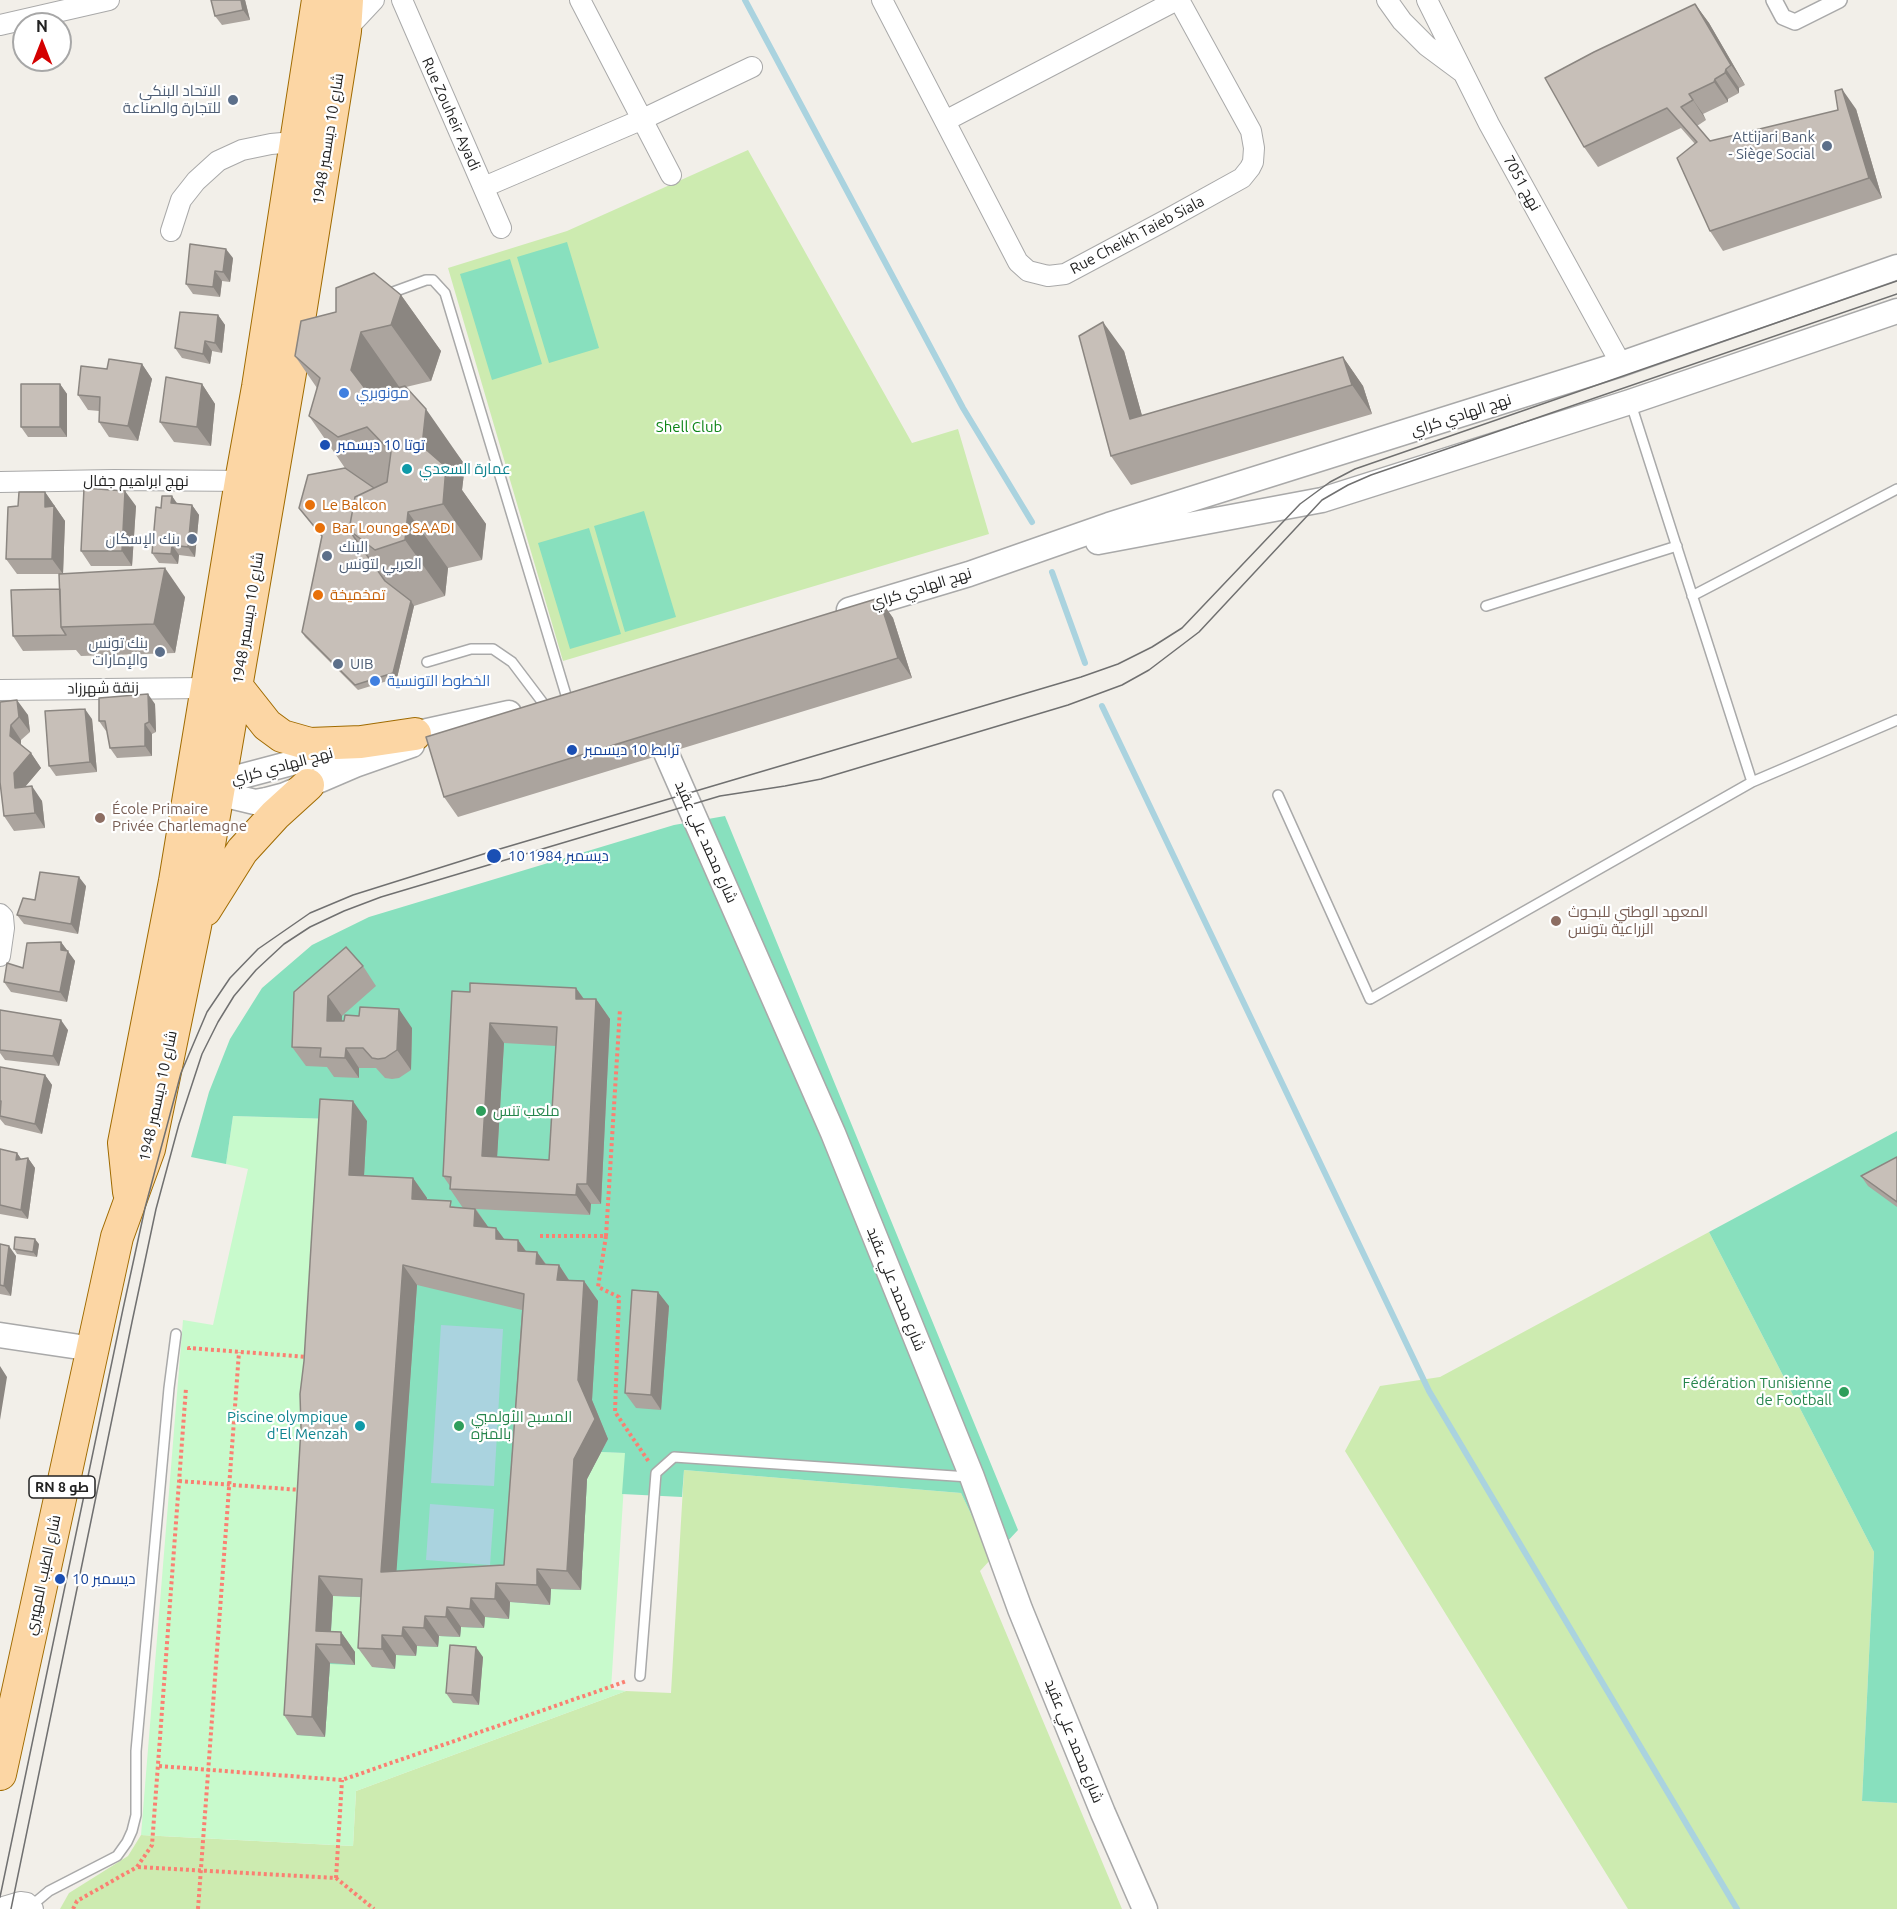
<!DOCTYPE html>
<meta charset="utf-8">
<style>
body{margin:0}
#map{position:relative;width:1897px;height:1909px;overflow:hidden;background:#f2efe9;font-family:Ubuntu,sans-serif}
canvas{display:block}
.north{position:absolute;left:12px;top:12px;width:60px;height:60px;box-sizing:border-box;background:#fff;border:2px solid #a7a7a7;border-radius:50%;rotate:0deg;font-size:16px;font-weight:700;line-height:24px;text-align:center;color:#222}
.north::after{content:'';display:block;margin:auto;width:21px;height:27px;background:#d40000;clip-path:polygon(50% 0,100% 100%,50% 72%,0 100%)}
</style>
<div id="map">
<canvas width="1897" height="1909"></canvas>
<div class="north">N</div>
</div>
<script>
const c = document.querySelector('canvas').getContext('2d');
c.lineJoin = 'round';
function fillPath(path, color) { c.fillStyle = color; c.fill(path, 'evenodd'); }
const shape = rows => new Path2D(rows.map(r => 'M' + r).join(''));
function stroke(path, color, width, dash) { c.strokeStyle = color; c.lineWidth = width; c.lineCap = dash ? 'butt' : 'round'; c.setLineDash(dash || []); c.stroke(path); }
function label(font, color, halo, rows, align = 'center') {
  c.font = font + ' Ubuntu,Cairo,sans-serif'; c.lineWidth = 4.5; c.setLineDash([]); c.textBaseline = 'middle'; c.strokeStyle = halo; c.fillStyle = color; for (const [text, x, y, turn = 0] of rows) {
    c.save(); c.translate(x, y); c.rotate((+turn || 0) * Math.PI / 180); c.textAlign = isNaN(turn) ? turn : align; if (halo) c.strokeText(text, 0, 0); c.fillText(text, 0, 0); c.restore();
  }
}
fillPath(shape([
 [748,150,912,443,958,429,989,534,563,661,448,268,567,231],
 [1709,1232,1874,1552,1862,1801,1897,1803,1897,1909,1628,1909,1345,1451,1380,1386,1440,1377],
 [684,1470,961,1493,992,1558,980,1571,1122,1909,60,1909,69,1893,128,1856,141,1835,353,1846,356,1791,626,1691,671,1693]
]), '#cdebb0');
fillPath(shape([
 [233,1116,333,1119,325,1737,333,1596,376,1598,372,1667,395,1669,396,1655,485,1617,510,1602,550,1605,551,1589,587,1479,601,1452,626,1453,611,1689,626,1691,356,1791,353,1846,141,1835,183,1320,213,1325,248,1169,226,1164]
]), '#c8facc');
fillPath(shape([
 [567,242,599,348,549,363,517,257],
 [510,259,542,364,492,380,460,274],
 [644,511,676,617,625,632,594,526],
 [589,528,621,634,570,649,538,543],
 [725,816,1018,1530,992,1558,961,1493,684,1470,682,1497,622,1494,625,1453,601,1452,587,1479,581,1590,551,1589,550,1605,510,1602,509,1619,485,1617,484,1628,461,1627,460,1637,439,1636,438,1647,417,1646,416,1656,396,1655,395,1669,372,1667,376,1598,333,1596,330,1650,355,1652,355,1665,330,1664,325,1737,297,1735,333,1119,233,1116,226,1164,191,1157,209,1092,230,1039,262,988,312,945,369,917,674,825],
 [1897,1131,1897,1803,1862,1801,1874,1552,1709,1232]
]), '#88e0be');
fillPath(shape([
 [441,1325,503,1329,494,1486,431,1483],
 [430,1504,494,1509,490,1565,426,1560]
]), '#aad3df');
stroke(shape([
 [745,0,963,408,1032,522],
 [1052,572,1085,663],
 [1102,706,1429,1391,1737,1909]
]), '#aad3df', 6);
const service = shape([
 [385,295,426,280,433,280,445,293,566,695],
 [1631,404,1752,782],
 [1692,596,1897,489],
 [1486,606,1677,546],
 [427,662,471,649,493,649,512,662,543,703],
 [1278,795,1370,999,1752,782,1897,720],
 [640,1676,656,1473,674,1457,969,1477],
 [31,1906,49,1891,117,1856,127,1842,132,1831,136,1815,136,1751,169,1388,176,1334]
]);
const pedestrian = shape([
 [1774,0,1783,17,1795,22,1839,0]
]);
const minor = shape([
 [402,0,501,228],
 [580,0,671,175],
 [882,0,1018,262,1028,271,1048,276,1065,274,1168,219,1242,178,1250,168,1253,162,1254,148,1251,131,1179,0],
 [1387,0,1402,21,1427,46,1462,72],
 [1427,0,1489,124,1621,364],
 [0,25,109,0],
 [345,31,374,0],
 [945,121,1177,0],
 [484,187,643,119,752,67],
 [171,231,181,200,196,181,218,161,242,150,271,144,305,141],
 [0,482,114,480,252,481],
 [0,690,207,688],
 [0,914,3,917,4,928,0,956],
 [0,1908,20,1902,27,1903,33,1909]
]);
const tertiary = shape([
 [1098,542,1322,500,1630,402,1897,311],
 [849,610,969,574,1109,525,1621,364,1897,267],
 [653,723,833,1133,972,1477,1020,1609,1103,1813,1145,1909],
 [400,737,509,713],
 [337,751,220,782,230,796,255,802,266,800,285,795,355,765,412,745],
 [0,1335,93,1349]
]);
const primary = shape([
 [237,687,267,725,282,736,310,744,361,742,415,734],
 [205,910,242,851,275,815,308,785],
 [129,1192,124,1143,175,881,241,481,258,387,318,0],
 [0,1774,117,1237,149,1149,195,926,298,326,345,31,347,0]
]);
stroke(service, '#a9a9a9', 12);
stroke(pedestrian, '#a9a9a9', 18);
stroke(minor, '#a9a9a9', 22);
stroke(tertiary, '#a9a9a9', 27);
stroke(primary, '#a06b00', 34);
stroke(shape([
 [540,1236,606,1236,598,1287,619,1297,615,1412,649,1462],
 [606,1236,620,1009],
 [189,1350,189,1348,308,1357],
 [179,1481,301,1490],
 [159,1766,342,1780,627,1681],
 [138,1867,336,1878,374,1909],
 [336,1878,342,1780],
 [73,1909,77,1901,137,1867,152,1845,186,1388],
 [198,1909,239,1352]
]), '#fa8072', 4, [3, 3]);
stroke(service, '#fff', 9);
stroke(pedestrian, '#fff', 15);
stroke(minor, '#fff', 20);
stroke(tertiary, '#fff', 24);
stroke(primary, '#fcd6a4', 32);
stroke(shape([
 [0,1897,123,1309,145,1208,168,1122,181,1073,207,1012,230,978,258,949,310,913,353,895,493,851,1081,677,1118,664,1152,647,1182,628,1300,504,1330,482,1355,469,1897,281],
 [11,1909,132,1322,156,1209,179,1124,202,1054,218,1022,234,996,256,970,284,944,310,927,344,911,381,897,720,796,785,786,821,779,1068,705,1122,685,1149,670,1199,632,1322,500,1348,485,1371,475,1897,294]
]), '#707070', 1.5);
fillPath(shape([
 [211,0,245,0,250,20,222,25,215,16],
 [1695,4,1709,23,1745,85,1739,88,1739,93,1728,99,1728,102,1703,114,1706,120,1697,126,1710,141,1856,109,1882,198,1723,251,1710,231,1695,144,1681,128,1598,167,1584,147],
 [233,258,230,282,222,281,220,297,193,294,186,284],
 [401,295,441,351,431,381,406,387,465,465,462,490,486,524,482,560,448,568,445,596,414,606,397,678,358,690,305,637,302,632,322,536,299,508,345,468,309,416,317,388,295,356],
 [218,315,225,325,222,353,212,351,210,364,182,358,175,348],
 [1124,351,1142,416,1343,357,1363,386,1372,414,1131,485,1111,456],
 [142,364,152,379,138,441,109,437,99,422,99,411,88,410,78,395,107,369],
 [60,384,67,394,67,437,28,437,21,427],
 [202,384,215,404,211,446,174,442,160,422],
 [45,492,65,521,63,574,17,574,6,559,18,506],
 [172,496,176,503,192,505,199,515,195,557,179,555,178,564,159,563,152,553,161,508],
 [136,506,132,566,91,566,81,551],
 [185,597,175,653,81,656,76,650,23,651,13,636],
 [879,598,893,618,912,678,458,817,444,797],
 [0,702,28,715,30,732,21,740,21,745,31,753,41,768,25,787,42,801,45,828,14,831,4,816],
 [155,704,156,732,152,734,152,756,117,758,110,748,107,731,106,731,99,721],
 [92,719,97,772,56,776,49,766],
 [86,886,78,934,24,924,17,915,35,900],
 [61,942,75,961,67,1002,11,992,4,982],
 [363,966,376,986,342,1016,342,1021,412,1028,411,1070,399,1078,392,1079,385,1078,376,1068,359,1068,359,1078,334,1077,327,1067,306,1066,292,1047,294,992],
 [576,988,584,999,596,999,610,1019,601,1204,591,1204,590,1215,476,1209,488,1227,496,1228,504,1239,518,1240,526,1251,537,1252,546,1264,559,1265,569,1280,584,1281,598,1301,592,1400,608,1439,587,1479,581,1590,551,1589,550,1605,510,1602,509,1619,485,1617,484,1628,461,1627,460,1637,439,1636,438,1647,417,1646,416,1656,396,1655,395,1669,372,1667,358,1648,361,1597,333,1596,331,1631,341,1632,355,1652,355,1665,330,1663,325,1737,297,1735,284,1715,367,1121,364,1176,413,1178,427,1198,427,1200,455,1207,463,1208,450,1189,450,1186,443,1176,470,992],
 [504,1043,556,1046,549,1160,497,1157],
 [417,1285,522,1310,504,1565,396,1571],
 [0,1012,68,1030,59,1066,5,1060,0,1053],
 [0,1067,45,1075,52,1085,42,1134,5,1125,0,1119],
 [0,1149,17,1153,21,1159,28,1158,35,1168,28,1219,0,1214],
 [1897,1157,1897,1207,1868,1186,1861,1176],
 [0,1244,16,1256,11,1296,0,1294],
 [39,1244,37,1257,17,1254,14,1249],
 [669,1306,661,1410,636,1408,625,1393],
 [483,1657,479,1705,453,1703,446,1693]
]), '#aba49e');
fillPath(shape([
 [241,0,245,0,250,20,243,10],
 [1695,4,1709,23,1745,85,1731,65],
 [1726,69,1739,88,1739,93,1725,73],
 [1715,79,1728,99,1728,102,1714,82],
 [1842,89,1856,109,1882,198,1869,178],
 [1689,94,1703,114,1706,120,1693,100],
 [226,249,233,258,230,282,223,272],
 [215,271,222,281,220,297,213,287],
 [401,295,441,351,431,381,391,325],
 [218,315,225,325,222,353,215,343],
 [1103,322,1124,351,1150,444,1130,419],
 [361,332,400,388,390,426,351,370],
 [205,341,212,351,210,364,203,354],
 [1343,357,1363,386,1372,414,1352,385],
 [142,364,152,379,138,441,128,426],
 [60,384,67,394,67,437,60,427],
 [202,384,215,404,211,446,197,427],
 [426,409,465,465,462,490,486,524,482,560,443,504,422,446],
 [125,491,136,506,132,566,122,551],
 [45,492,65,521,63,574,52,559,45,507],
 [172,496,179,506,171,503],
 [192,505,199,515,195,557,188,547],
 [408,512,448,568,445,596,405,540],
 [172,545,179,555,178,564,171,554],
 [165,568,185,597,175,653,154,624],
 [879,598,893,618,912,678,898,658],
 [411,601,414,606,397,678,393,673],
 [148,694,155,704,156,732,149,722],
 [17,700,28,715,30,732,19,717],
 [85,709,92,719,97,772,90,762],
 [145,724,152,734,152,756,145,746],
 [11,725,21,740,21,751,10,736],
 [31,753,41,768,24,788,15,788,14,773],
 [32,786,42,801,45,828,35,813],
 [79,877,86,886,78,934,71,924],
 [61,942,75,961,67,1002,60,992],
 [576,988,590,1008,576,999],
 [328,996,342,1016,341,1040,327,1021],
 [596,999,610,1019,601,1204,587,1184],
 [399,1009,412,1028,411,1070,397,1050],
 [61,1020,68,1030,59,1066,53,1056],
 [490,1023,504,1043,496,1175,482,1156],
 [346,1048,359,1068,359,1078,345,1058],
 [45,1075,52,1085,42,1134,35,1124],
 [353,1101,367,1121,363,1194,349,1175],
 [17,1153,24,1163,16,1160],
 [28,1158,35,1168,28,1219,21,1210],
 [413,1178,427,1198,426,1219,412,1199],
 [577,1184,591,1204,590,1215,576,1195],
 [475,1209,489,1228,474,1226],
 [496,1228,510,1247,496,1239],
 [35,1239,39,1244,37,1257,33,1252],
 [518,1240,532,1260,518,1251],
 [9,1246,16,1256,11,1296,4,1286],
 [537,1252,551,1272,536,1264],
 [403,1265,417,1285,395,1592,381,1572],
 [559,1265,572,1285,557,1280],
 [584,1281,598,1301,592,1400,608,1439,587,1479,581,1590,567,1571],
 [658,1292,669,1306,661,1410,651,1395],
 [0,1366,7,1377,0,1420],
 [537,1569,551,1589,550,1605,537,1585],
 [319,1576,333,1596,330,1644,316,1631],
 [496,1583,510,1602,509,1619,495,1599],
 [471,1598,485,1617,484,1628,470,1609],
 [447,1607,461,1627,460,1637,446,1617],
 [425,1616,439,1636,438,1647,424,1628],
 [403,1627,417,1646,416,1656,402,1636],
 [341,1632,355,1652,355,1665,341,1645],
 [382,1635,396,1655,395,1669,382,1649],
 [316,1644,330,1663,325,1737,312,1717],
 [476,1647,483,1657,479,1705,472,1695]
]), '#8b8681');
const building = shape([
 [211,0,241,0,243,10,215,16,211,0],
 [1695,4,1731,65,1726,69,1725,73,1715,79,1714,82,1689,94,1693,100,1681,107,1710,141,1838,110,1835,91,1842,89,1869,178,1710,231,1677,158,1697,142,1667,108,1584,147,1545,78,1594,52,1695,4],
 [190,244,226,249,223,272,215,271,213,287,186,284,190,244],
 [374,273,401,295,391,325,361,332,351,370,370,395,405,386,426,409,422,446,446,467,443,504,408,512,405,540,375,550,349,530,355,497,387,482,391,452,367,427,338,437,309,416,320,378,295,356,301,321,336,312,336,288,374,273],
 [180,312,218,315,215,343,205,341,203,354,175,348,180,312],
 [1103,322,1130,419,1343,357,1352,385,1111,456,1079,336,1103,322],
 [109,359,142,364,128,426,99,422,100,397,78,395,81,366,107,369,109,359],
 [166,377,202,384,197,427,160,422,166,377],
 [21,384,60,384,60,427,21,427,21,384],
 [345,468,374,488,355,497,349,530,385,581,411,601,393,673,355,685,302,632,322,536,299,508,308,475,345,468],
 [84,488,125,491,122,551,81,551,84,488],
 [19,492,45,492,45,507,54,506,52,559,6,559,8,507,18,506,19,492],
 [162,496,172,496,171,503,192,505,188,547,172,545,171,554,152,553,156,507,161,508,162,496],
 [165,568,154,624,61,627,59,574,165,568],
 [60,589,61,627,66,635,13,636,11,590,60,589],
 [879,598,898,658,444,797,426,737,879,598],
 [148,694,149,722,145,724,145,746,110,748,105,721,99,721,99,698,148,694],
 [17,700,19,717,11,725,10,736,31,753,14,773,15,788,32,786,35,813,4,816,0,782,0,702,17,700],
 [85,709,90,762,49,766,45,711,85,709],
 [40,872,79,877,71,924,17,915,23,898,35,900,40,872],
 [61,942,61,950,68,951,60,992,4,982,7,963,23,968,27,943,61,942],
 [346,947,363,966,328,996,327,1021,344,1021,345,1015,359,1016,360,1007,399,1009,397,1050,385,1058,378,1059,372,1058,363,1048,346,1048,345,1058,320,1057,321,1048,292,1047,294,992,346,947],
 [470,983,576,988,576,999,596,999,587,1184,577,1184,576,1195,450,1189,451,1177,443,1176,452,991,470,992,470,983],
 [490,1023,557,1027,549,1160,482,1156,490,1023],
 [0,1010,61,1020,53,1056,0,1050,0,1010],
 [0,1067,45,1075,35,1124,0,1116,1,1101,0,1101,0,1067],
 [320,1099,353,1101,349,1175,413,1178,412,1199,451,1201,450,1207,475,1209,474,1226,496,1228,496,1239,518,1240,518,1251,537,1252,536,1264,559,1265,557,1280,584,1281,578,1380,595,1419,574,1459,567,1571,537,1569,537,1585,496,1583,495,1599,471,1598,470,1609,447,1607,446,1617,425,1616,424,1628,403,1627,402,1636,382,1635,382,1649,358,1648,362,1579,319,1576,316,1631,341,1632,341,1645,316,1644,312,1717,284,1715,301,1428,300,1394,304,1361,320,1099],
 [403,1265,524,1294,504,1565,381,1572,403,1265],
 [0,1149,17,1153,16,1160,28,1158,21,1210,0,1205,0,1149],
 [1897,1157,1897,1202,1861,1176,1897,1157],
 [15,1237,35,1239,33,1252,14,1249,15,1237],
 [0,1244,9,1246,4,1286,0,1285,0,1244],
 [632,1290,658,1292,651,1395,625,1393,632,1290],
 [450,1645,476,1647,472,1695,446,1693,450,1645]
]);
fillPath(building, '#c7bfb8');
stroke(building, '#8b8681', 1.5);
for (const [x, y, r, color] of [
 [233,100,6,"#5c6f8a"],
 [1827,146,6,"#5c6f8a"],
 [344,393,6,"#3f7fe0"],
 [325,445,6,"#1a4fb4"],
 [407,469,6,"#0f9aa8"],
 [310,505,6,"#e8710a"],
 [320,528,6,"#e8710a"],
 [192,539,6,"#5c6f8a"],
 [327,556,6,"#5c6f8a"],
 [318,595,6,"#e8710a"],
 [160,652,6,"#5c6f8a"],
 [338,664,6,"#5c6f8a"],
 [375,681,6,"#3f7fe0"],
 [572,750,6,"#1a4fb4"],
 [100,818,6,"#8d6e63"],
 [494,856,8,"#1a4fb4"],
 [1556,921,6,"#8d6e63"],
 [481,1111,6,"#2e9e5b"],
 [1844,1392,6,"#2e9e5b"],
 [360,1426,6,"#0f9aa8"],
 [459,1426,6,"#2e9e5b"],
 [60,1579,6,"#1a4fb4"]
]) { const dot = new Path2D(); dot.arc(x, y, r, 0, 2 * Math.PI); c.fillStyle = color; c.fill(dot); stroke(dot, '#fff', 2); }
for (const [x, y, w] of [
 [62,1487,66]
]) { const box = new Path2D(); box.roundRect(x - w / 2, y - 11, w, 22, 4.5); c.fillStyle = '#fff'; c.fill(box); stroke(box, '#222', 1.5); }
label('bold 14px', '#222', null, [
 ["RN 8 طو",62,1487]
]);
label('15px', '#4e5e75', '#fff', [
 ["الاتحاد البنكي",221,91],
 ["للتجارة والصناعة",221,108],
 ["Attijari Bank",1815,137],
 ["- Siège Social",1815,154],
 ["بنك الإسكان",180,539],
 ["البنك",339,547,"left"],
 ["العربي لتونس",339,564,"left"],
 ["بنك تونس",148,643],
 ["والإمارات",148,660],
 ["UIB",350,664,"left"]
], 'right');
label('15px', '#222', '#fff', [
 ["Rue Zouheir Ayadi",451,114,66],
 ["شارع 10 ديسمبر 1948",328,139,-81],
 ["نهج 7051",1522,183,61],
 ["Rue Cheikh Taieb Siala",1137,235,-28],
 ["نهج الهادي كراي",1461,415,-18],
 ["نهج ابراهيم جفال",136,481],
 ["نهج الهادي كراي",921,588,-17],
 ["شارع 10 ديسمبر 1948",248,618,-81],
 ["زنقة شهرزاد",103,688,-1],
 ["نهج الهادي كراي",282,766,-15],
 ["شارع محمد علي عقيد",706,842,66],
 ["شارع 10 ديسمبر 1948",158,1096,-78],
 ["شارع محمد علي عقيد",896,1289,68],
 ["شارع الطيب المهيري",43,1575,-78],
 ["شارع محمد علي عقيد",1074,1741,68]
]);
label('15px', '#366cbe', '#fff', [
 ["مونوبري",356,393],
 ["الخطوط التونسية",387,681]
], 'left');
label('15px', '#0c8416', '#fff', [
 ["Shell Club",689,427]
]);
label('15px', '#164399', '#fff', [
 ["توتا 10 ديسمبر",337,445],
 ["ترابط 10 ديسمبر",584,750],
 ["10 ديسمبر 1984",508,856],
 ["10 ديسمبر",72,1579]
], 'left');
label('15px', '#0d838f', '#fff', [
 ["عمارة السعدي",419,469],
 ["Piscine olympique",348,1417,"right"],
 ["d'El Menzah",348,1434,"right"]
], 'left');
label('15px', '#c56008', '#fff', [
 ["Le Balcon",322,505],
 ["Bar Lounge SAADI",332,528],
 ["تمخميخة",330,595]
], 'left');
label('15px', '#785e54', '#fff', [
 ["École Primaire",112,809],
 ["Privée Charlemagne",112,826],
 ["المعهد الوطني للبحوث",1568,912],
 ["الزراعية بتونس",1568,929]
], 'left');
label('15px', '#27864d', '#fff', [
 ["ملعب تنس",493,1111],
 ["Fédération Tunisienne",1832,1383,"right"],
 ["de Football",1832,1400,"right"],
 ["المسبح الأولمبي",471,1417],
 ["بالمنزه",471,1434]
], 'left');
</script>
